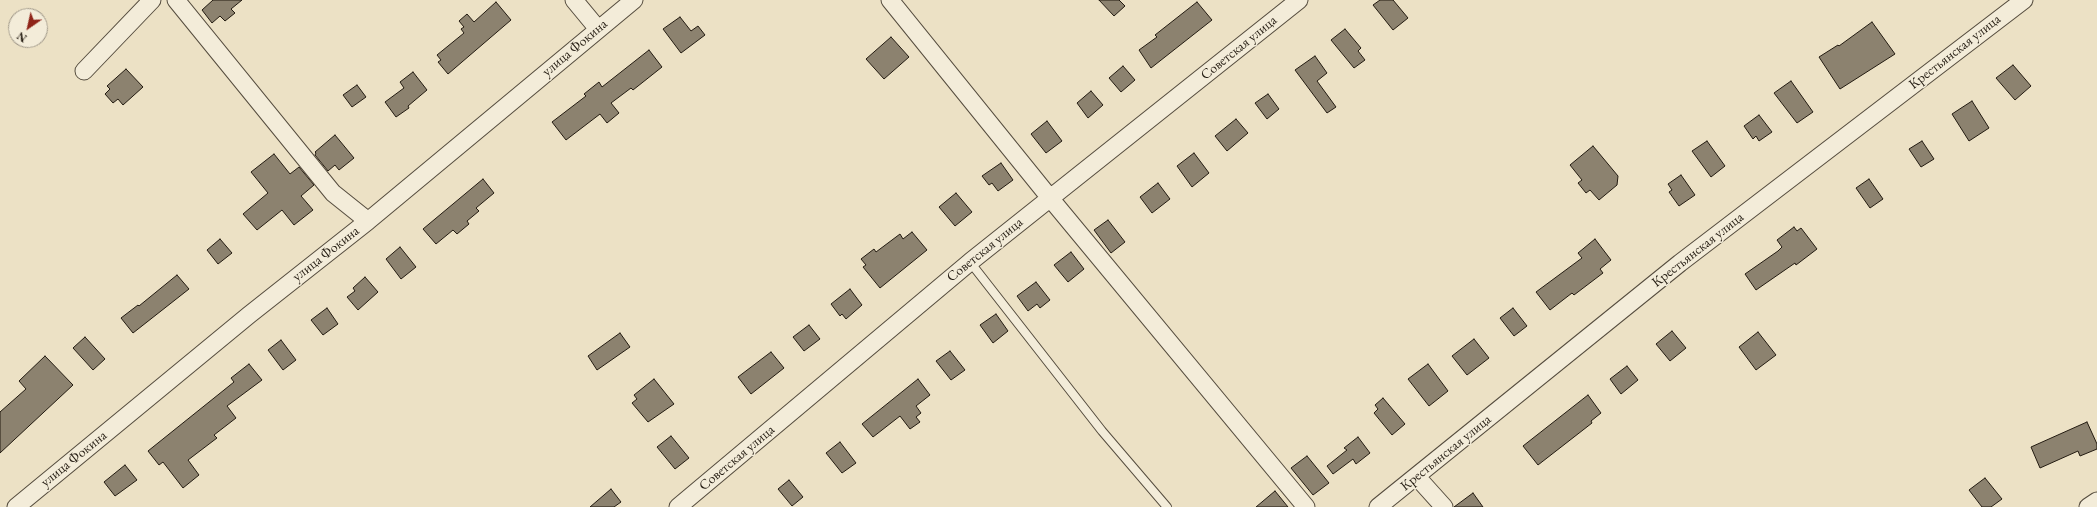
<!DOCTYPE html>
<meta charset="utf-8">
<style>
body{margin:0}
#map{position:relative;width:2097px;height:507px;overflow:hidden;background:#ece1c5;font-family:"EB Garamond",serif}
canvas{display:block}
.north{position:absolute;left:8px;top:8px;width:40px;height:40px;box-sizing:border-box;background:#f3ecd9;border:1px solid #a09889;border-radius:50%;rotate:214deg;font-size:11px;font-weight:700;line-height:16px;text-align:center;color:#231b11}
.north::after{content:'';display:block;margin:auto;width:14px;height:18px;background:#8f2418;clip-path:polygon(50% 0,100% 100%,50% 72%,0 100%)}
</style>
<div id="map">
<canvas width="2097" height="507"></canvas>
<div class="north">N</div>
</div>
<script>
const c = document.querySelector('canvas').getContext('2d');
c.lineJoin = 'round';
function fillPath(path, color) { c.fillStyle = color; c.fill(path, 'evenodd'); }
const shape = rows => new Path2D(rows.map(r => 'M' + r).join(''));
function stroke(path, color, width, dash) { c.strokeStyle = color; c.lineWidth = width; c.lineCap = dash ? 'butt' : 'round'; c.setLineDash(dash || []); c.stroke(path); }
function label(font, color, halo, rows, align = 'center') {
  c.font = font + ' "EB Garamond",serif'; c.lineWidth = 3; c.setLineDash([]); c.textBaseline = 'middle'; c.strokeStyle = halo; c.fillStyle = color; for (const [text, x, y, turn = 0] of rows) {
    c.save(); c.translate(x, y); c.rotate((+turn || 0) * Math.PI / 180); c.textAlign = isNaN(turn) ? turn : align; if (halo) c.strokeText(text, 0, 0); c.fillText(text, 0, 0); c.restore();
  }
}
const building = shape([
 [213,0,242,0,231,9,235,13,225,21,220,16,212,23,202,10,213,0],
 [1099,0,1119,0,1125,6,1114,16,1099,0],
 [1380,0,1393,0,1408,18,1393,30,1373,5,1380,0],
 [496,2,511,20,448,74,438,62,441,60,437,55,464,33,461,29,464,27,459,21,467,14,474,22,496,2],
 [1197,2,1212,20,1151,68,1139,50,1157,37,1155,35,1197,2],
 [680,17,691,31,698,26,705,35,681,53,663,29,680,17],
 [1872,22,1895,54,1840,89,1819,57,1838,45,1839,46,1872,22],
 [1345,29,1361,48,1358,51,1365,60,1354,68,1331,40,1345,29],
 [891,37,909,57,884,79,866,59,891,37],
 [649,50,662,67,633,90,631,88,611,103,619,113,607,123,600,114,566,140,552,122,586,96,584,94,599,82,602,87,649,50],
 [1315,56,1327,73,1317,81,1336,107,1327,113,1295,70,1315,56],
 [2013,65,2031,86,2015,100,1996,78,2013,65],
 [1123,66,1135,80,1121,92,1109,78,1123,66],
 [126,69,143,87,123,105,118,99,113,103,105,94,110,89,107,86,126,69],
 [413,72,427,90,408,106,409,108,396,117,385,102,404,88,400,82,413,72],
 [1791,81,1813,112,1797,123,1774,93,1791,81],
 [357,85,366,97,352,107,343,95,357,85],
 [1091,91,1103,105,1088,118,1077,103,1091,91],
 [1268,94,1279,109,1267,119,1255,103,1268,94],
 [1972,101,1989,128,1969,141,1952,114,1972,101],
 [1759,115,1772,132,1759,141,1756,136,1753,139,1744,126,1759,115],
 [1236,119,1248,133,1227,151,1215,136,1236,119],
 [1047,121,1062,141,1046,153,1031,134,1047,121],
 [335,135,354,158,339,170,335,165,328,171,315,155,316,153,315,152,335,135],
 [1707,141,1725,166,1711,177,1692,151,1707,141],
 [1922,141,1934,159,1921,167,1909,149,1922,141],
 [1593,146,1618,176,1617,185,1599,200,1590,190,1586,193,1578,183,1582,180,1570,165,1593,146],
 [1194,153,1209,173,1192,187,1177,166,1194,153],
 [274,154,290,174,299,167,314,185,301,196,313,210,294,225,282,210,257,230,243,214,268,193,251,172,274,154],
 [1001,163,1013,180,998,191,992,183,989,185,982,176,1001,163],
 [1681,175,1695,195,1679,206,1669,192,1672,190,1668,184,1681,175],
 [483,179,494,193,476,208,479,211,467,221,469,224,457,234,453,230,436,244,423,229,483,179],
 [1869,179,1883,199,1870,208,1856,188,1869,179],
 [1158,183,1170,199,1152,213,1140,197,1158,183],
 [956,193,972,212,955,226,939,207,956,193],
 [1108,220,1125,242,1111,253,1094,230,1108,220],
 [1794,227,1797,231,1801,228,1817,249,1796,265,1795,263,1756,290,1745,274,1778,251,1782,247,1777,240,1794,227],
 [912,232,927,250,880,288,863,267,866,265,861,259,874,249,876,252,900,234,903,239,912,232],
 [220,239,232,253,218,264,207,250,220,239],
 [1595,239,1611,260,1600,269,1603,273,1574,295,1572,293,1550,310,1536,292,1582,258,1578,253,1595,239],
 [400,247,416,267,401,279,386,259,400,247],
 [1071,252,1084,269,1068,282,1054,265,1071,252],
 [177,275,189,289,133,333,121,318,138,305,139,306,177,275],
 [365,277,378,292,358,310,347,297,355,291,353,288,365,277],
 [1036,282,1050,300,1040,308,1037,304,1028,311,1017,296,1036,282],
 [850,289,862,305,846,319,842,314,840,316,831,304,850,289],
 [327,308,338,324,323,335,311,320,327,308],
 [1513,308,1527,326,1514,336,1500,318,1513,308],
 [996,314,1008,331,993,343,980,325,996,314],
 [809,325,820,339,804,351,793,337,809,325],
 [1672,331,1686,348,1670,361,1656,344,1672,331],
 [1758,332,1776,355,1756,370,1739,347,1758,332],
 [620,333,630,347,597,370,588,356,620,333],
 [85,337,105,359,93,370,73,348,85,337],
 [1474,339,1489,358,1467,375,1452,356,1474,339],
 [281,340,296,360,283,370,268,350,281,340],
 [950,351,965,370,951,380,936,361,950,351],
 [771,352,784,368,751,394,738,377,771,352],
 [45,356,73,385,0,453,0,412,26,389,19,381,45,356],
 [249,364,262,380,227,406,236,418,214,435,217,438,188,460,199,475,183,488,163,462,159,465,148,451,234,382,231,378,249,364],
 [1428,364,1448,391,1429,406,1408,379,1428,364],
 [1627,366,1638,380,1621,394,1610,379,1627,366],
 [654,379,674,404,648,422,632,403,637,399,634,395,654,379],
 [918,379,930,395,916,406,921,413,916,417,920,422,910,429,900,416,873,437,862,424,918,379],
 [1588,395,1601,413,1591,421,1592,423,1538,465,1523,446,1588,395],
 [1383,398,1405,424,1392,435,1374,413,1378,409,1375,405,1383,398],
 [2087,422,2097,444,2097,449,2080,456,2078,451,2040,468,2031,447,2087,422],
 [671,436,689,458,675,469,657,447,671,436],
 [1358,437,1370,453,1356,464,1353,459,1333,474,1327,466,1347,450,1344,448,1358,437],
 [840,442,856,463,842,473,826,453,840,442],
 [1307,456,1329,483,1313,495,1291,468,1307,456],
 [125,465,137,480,115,496,104,482,125,465],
 [1985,478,2002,499,1991,507,1982,507,1969,490,1985,478],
 [789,480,803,497,792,506,778,489,789,480],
 [611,489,621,502,614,507,590,507,611,489],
 [1275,491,1288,507,1256,507,1275,491],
 [1473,493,1483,507,1454,507,1473,493]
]);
fillPath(building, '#8c826f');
stroke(building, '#231b11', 1);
const service = shape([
 [970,262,1102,431,1167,507]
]);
const minor = shape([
 [176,0,333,193,368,221],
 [574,0,598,29],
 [890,0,1050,198,1306,507],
 [84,71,152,0],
 [1417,477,1444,507],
 [16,507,249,315,368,221,634,0],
 [678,507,970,262,1299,0],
 [1378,507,1680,263,2024,0],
 [2088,507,2097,501]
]);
stroke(service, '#554c3e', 10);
stroke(minor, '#554c3e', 19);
stroke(service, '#f3ecd9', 8);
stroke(minor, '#f3ecd9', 17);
label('14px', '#231b11', '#f3ecd9', [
 ["улица Фокина",575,48,-40],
 ["Советская улица",1239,48,-39],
 ["Крестьянская улица",1955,52,-38],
 ["Советская улица",985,250,-39],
 ["Крестьянская улица",1698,250,-38],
 ["улица Фокина",326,254,-38],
 ["Крестьянская улица",1446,453,-39],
 ["Советская улица",737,458,-40],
 ["улица Фокина",74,459,-39]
]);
</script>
